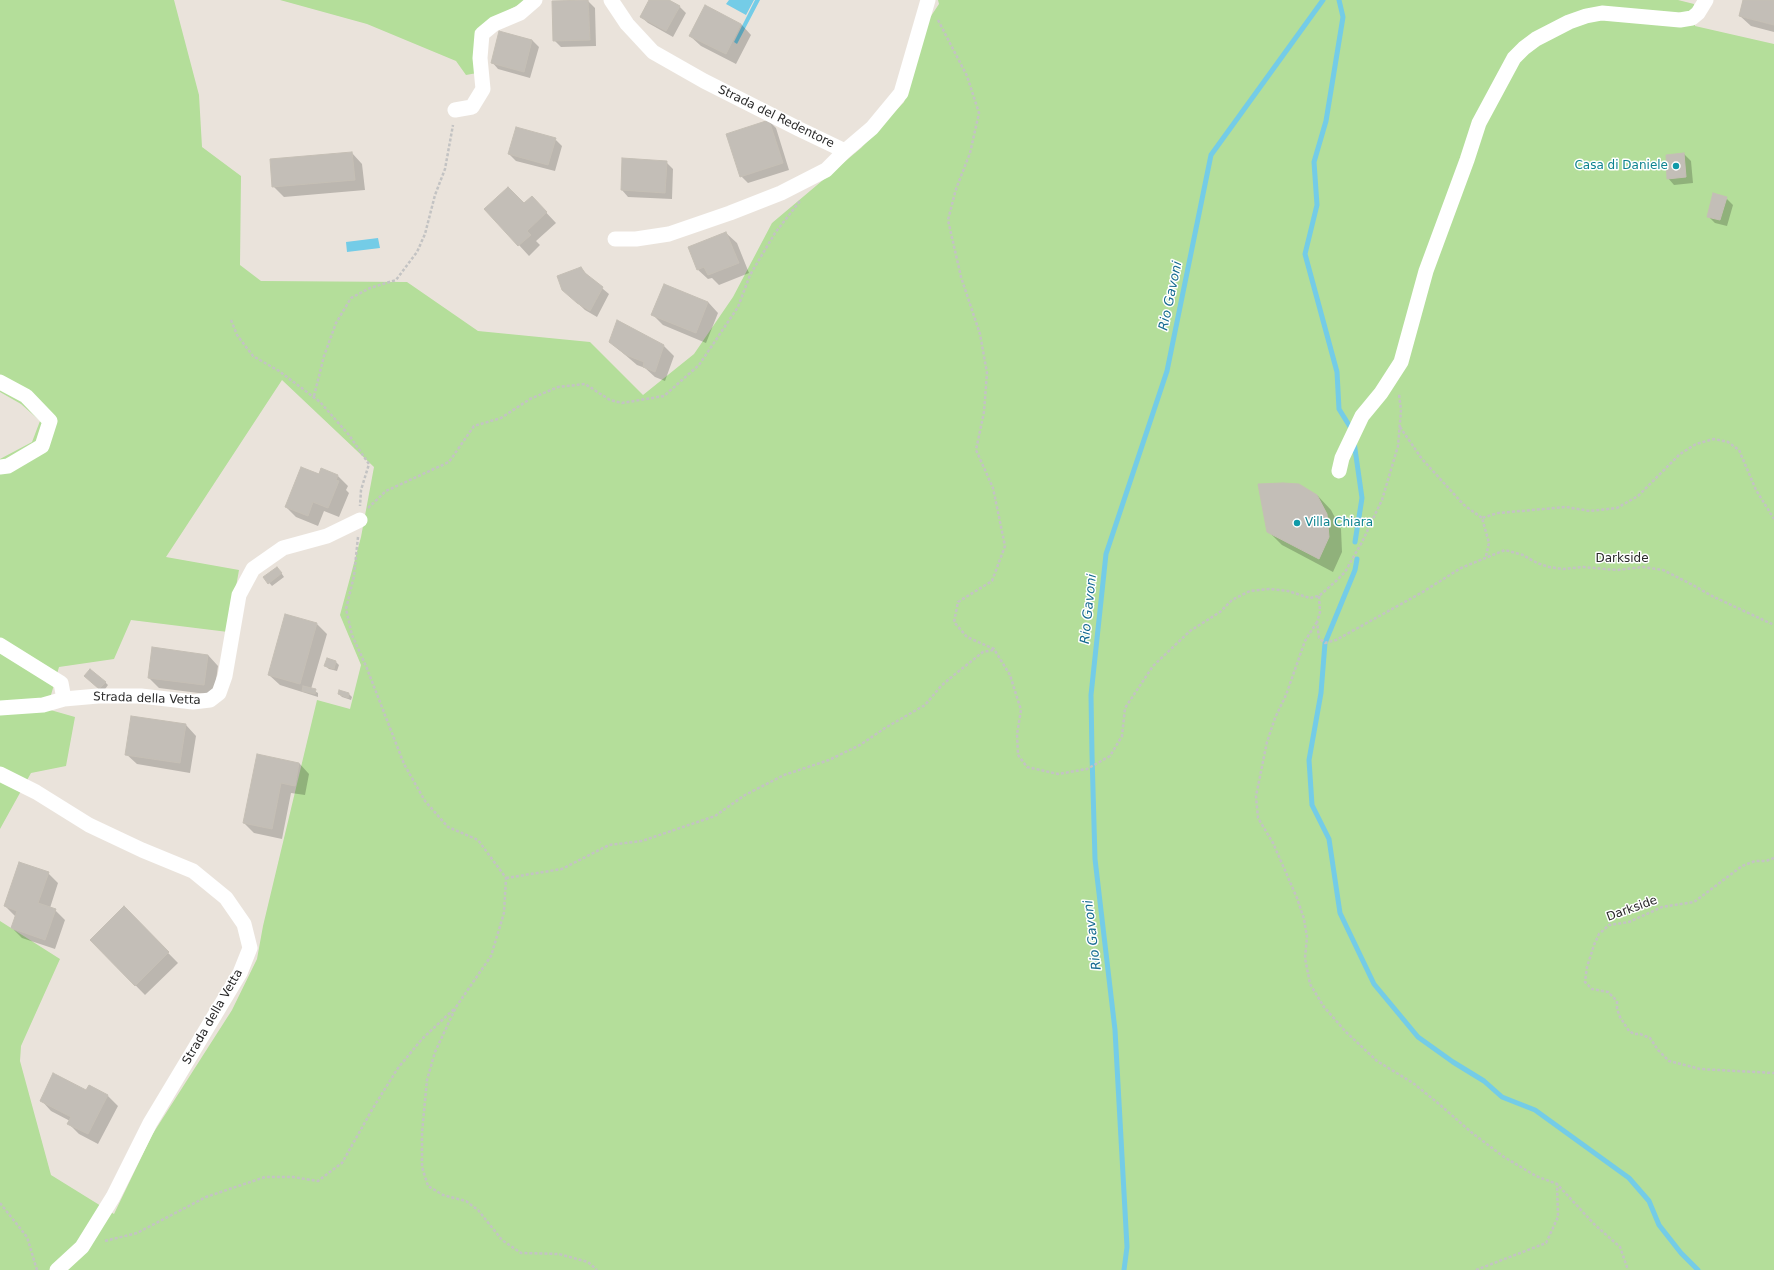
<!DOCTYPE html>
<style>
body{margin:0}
canvas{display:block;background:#eae3db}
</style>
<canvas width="1774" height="1270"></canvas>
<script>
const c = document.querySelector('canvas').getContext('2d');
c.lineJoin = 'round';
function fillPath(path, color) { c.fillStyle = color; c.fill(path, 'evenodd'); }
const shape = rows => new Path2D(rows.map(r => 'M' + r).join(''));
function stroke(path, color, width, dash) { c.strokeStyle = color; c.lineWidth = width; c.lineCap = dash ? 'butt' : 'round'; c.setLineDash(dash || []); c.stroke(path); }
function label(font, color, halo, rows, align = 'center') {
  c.font = font + ' "DejaVu Sans",sans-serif'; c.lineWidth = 3; c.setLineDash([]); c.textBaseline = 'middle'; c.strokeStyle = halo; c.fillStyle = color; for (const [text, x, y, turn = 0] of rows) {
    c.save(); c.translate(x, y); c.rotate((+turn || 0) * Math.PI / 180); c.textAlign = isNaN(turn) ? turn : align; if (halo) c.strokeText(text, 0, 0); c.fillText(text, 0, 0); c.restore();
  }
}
fillPath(shape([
 [0,0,174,0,199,95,202,147,241,176,240,265,261,281,407,282,478,331,590,342,643,395,694,354,733,297,772,223,861,148,904,102,929,19,939,4,938,0,1678,0,1694,4,1695,26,1774,44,1774,1270,0,1270,0,921,60,959,21,1046,20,1061,51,1175,114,1214,152,1135,232,1010,257,959,263,926,317,700,350,709,361,665,340,615,361,537,374,467,282,380,166,557,239,570,228,632,131,620,114,659,59,667,47,709,75,717,66,766,31,773,0,829,0,459,32,442,40,421,21,404,0,392],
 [280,0,527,0,489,21,477,73,466,75,456,61,367,24]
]), '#b4de9a');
fillPath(shape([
 [729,0,754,0,746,15,726,4],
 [755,0,760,0,737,44,734,42],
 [378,238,380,248,347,252,346,242]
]), '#74cce7');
fillPath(shape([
 [650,0,667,0,679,6,686,13,673,37,648,23,641,17],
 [1744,0,1774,0,1774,32,1751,26,1740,16],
 [588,1,595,8,596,46,561,47,554,40,553,2],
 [741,24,751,35,736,64,701,46,690,36],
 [500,32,532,40,539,47,530,78,498,69,492,62],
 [769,121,776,128,789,170,748,183,741,176],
 [555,139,562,146,555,171,516,161,509,154],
 [352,153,362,164,365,190,284,197,273,186],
 [1684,154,1691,161,1693,183,1674,185,1668,178],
 [666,162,673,169,672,199,628,197,622,190],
 [1726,198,1733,205,1727,226,1715,223,1708,216],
 [524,204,542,208,556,223,536,241,540,245,529,256,486,209],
 [726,233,737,243,749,273,719,285,712,278,708,279,697,269],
 [581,268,590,278,609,294,597,317,585,310,570,296],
 [708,302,718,313,706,343,663,325,653,315],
 [610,342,664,346,674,356,665,381,655,377,645,368,637,365],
 [322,469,338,476,348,486,346,490,349,493,339,517,324,511,318,526,296,517,286,507,319,475],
 [1317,495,1331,510,1341,529,1342,552,1333,572,1282,545,1268,531],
 [280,571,284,577,272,586,264,577],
 [317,624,327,634,311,689,318,693,318,697,280,685,269,675],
 [208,655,218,666,214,695,159,688,149,678],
 [336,662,339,665,337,671,329,669,325,666],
 [88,679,105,682,108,685,103,692],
 [339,694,349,694,352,697,351,700,342,697],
 [132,717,186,725,196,736,190,773,137,764,126,754],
 [299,763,309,774,305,795,291,793,282,839,254,833,244,823],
 [48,873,58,883,50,908,55,910,65,920,55,949,22,938,12,928,15,916,5,906],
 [124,908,178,963,145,995,91,940],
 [87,1092,108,1096,118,1106,98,1144,79,1134,69,1124,70,1121,51,1111,41,1100]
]), '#0003');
stroke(shape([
 [1339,0,1343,17,1326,121,1314,162,1317,205,1305,254,1337,372,1339,409,1352,430],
 [1354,442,1362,498,1355,542],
 [1357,559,1355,570,1325,643,1321,693,1309,760,1312,805,1329,839,1340,913,1374,984,1418,1037,1453,1062,1484,1081,1502,1097,1535,1110,1629,1178,1649,1201,1659,1225,1681,1253,1698,1270],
 [1124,1270,1127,1247,1115,1030,1095,859,1092,754,1091,695,1106,554,1167,371,1211,155,1323,0]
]), '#74cce7', 5);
const building = shape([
 [588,0,590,40,553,41,552,1,588,0],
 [649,0,669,0,680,6,666,31,640,17,649,0],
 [1743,0,1774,0,1774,25,1739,16,1743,0],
 [705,5,741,24,726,54,689,36,705,5],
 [499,31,532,40,524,72,491,63,499,31],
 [769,120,783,163,740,177,726,134,769,120],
 [516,127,556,138,548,165,508,154,516,127],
 [352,152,355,180,272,187,270,159,352,152],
 [1684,153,1686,177,1667,179,1666,155,1684,153],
 [622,158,667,161,665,193,621,190,622,158],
 [508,187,524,203,532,196,547,212,527,231,531,235,518,246,484,209,508,187],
 [1713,193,1727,197,1720,220,1707,217,1713,193],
 [726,232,739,263,708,275,704,267,697,270,688,247,726,232],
 [581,267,585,273,603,287,590,311,577,303,562,290,557,276,581,267],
 [664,284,708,302,696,333,651,315,664,284],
 [617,320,664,345,655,372,643,367,644,362,626,355,609,342,617,320],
 [301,467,319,474,321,468,338,475,336,480,339,481,328,508,313,502,308,516,285,507,301,467],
 [1283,483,1299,484,1317,495,1327,514,1329,537,1319,559,1267,532,1258,484,1283,483],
 [277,567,282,573,268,584,263,577,277,567],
 [285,614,317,623,300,684,268,675,285,614],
 [152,647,208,655,204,685,148,678,152,647],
 [327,658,336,661,334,669,324,666,327,658],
 [90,669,106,682,99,689,84,676,90,669],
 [303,686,316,689,315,694,302,691,303,686],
 [339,690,349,693,348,698,338,694,339,690],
 [131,716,186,724,180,763,125,755,131,716],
 [257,754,299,763,295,786,281,783,272,829,243,823,257,754],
 [19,862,49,872,38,903,56,909,45,940,11,928,17,911,4,906,19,862],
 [124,906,169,952,135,986,90,940,124,906],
 [53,1073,86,1090,89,1085,108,1095,88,1134,67,1124,71,1117,40,1101,53,1073]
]);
fillPath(building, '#c3beb7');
stroke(building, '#c5bfb5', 1);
stroke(shape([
 [938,20,967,76,979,113,970,153,956,189,948,220,961,277,980,334,987,373,984,412,976,450,993,488,1005,546,992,581,958,602,954,622,967,637,994,649,1010,675,1021,710,1017,734,1018,755,1027,767,1058,774,1087,769,1110,756,1122,736,1125,708,1153,666,1190,631,1220,612,1232,600,1250,591,1269,589,1288,591,1310,598,1319,596,1336,581,1345,572,1362,542,1382,500,1398,446,1401,410,1399,394],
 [231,320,237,335,253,356,279,371,320,402,349,435,369,464,361,490,360,506],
 [314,396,324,356,336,323,351,298,370,288,396,280,417,252,425,234,435,195,445,169,453,125],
 [1400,427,1422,459,1464,505,1482,518],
 [368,508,386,491,449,462,474,426,501,418,530,399,558,387,585,384,610,400,622,403,664,396,699,365,738,307,750,275,775,233,800,201],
 [358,537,354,576,346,609,352,635,366,666,404,764,425,801,448,827,478,840,506,878,504,913,491,956,456,1007,435,1052,427,1080,422,1133,422,1167,428,1186,443,1195,466,1201,478,1210,502,1240,521,1253,559,1254,588,1262,597,1270],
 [1486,556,1489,543,1482,518,1498,513,1566,507,1590,511,1617,508,1638,496,1680,454,1696,444,1714,439,1728,442,1739,450,1756,490,1774,519],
 [1319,596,1320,612,1317,622,1319,638,1325,643,1336,640,1421,593,1461,568,1505,550,1523,555,1537,563,1549,567,1563,569,1583,567,1617,570,1643,567,1663,570,1693,585,1712,596,1774,625],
 [1317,622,1305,641,1286,695,1275,718,1267,742,1256,796,1258,818,1273,843,1297,898,1304,919,1307,937,1305,958,1310,984,1324,1007,1346,1032,1377,1061,1413,1083,1439,1104,1471,1132,1504,1157,1536,1176,1557,1184,1594,1224,1620,1247,1628,1270],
 [1774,858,1766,861,1755,861,1742,866,1694,902,1662,907,1629,922,1609,925,1599,934,1594,945,1587,967,1585,982,1592,989,1608,992,1617,1001,1617,1009,1620,1017,1629,1031,1634,1034,1640,1034,1650,1038,1658,1050,1669,1061,1700,1069,1774,1073],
 [506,878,562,869,609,845,642,841,715,816,745,795,784,775,829,760,860,745,885,728,925,705,941,686,954,675,983,652,993,650],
 [0,1203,27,1237,37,1270],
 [105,1241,137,1233,206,1197,265,1177,293,1177,318,1181,342,1163,373,1108,398,1068,422,1039,454,1009],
 [1476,1270,1546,1243,1558,1217,1557,1184]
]), '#c3c3c3', 2.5, [3, 2]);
stroke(shape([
 [611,0,627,24,653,52,704,81,799,129,845,151],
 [455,110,472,107,483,89,480,58,482,34,494,24,520,13,535,0],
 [615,239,636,239,669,234,730,213,781,193,826,170,845,151,872,128,901,93,928,0],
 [0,382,26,396,50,421,42,446,8,466,0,467],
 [1339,471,1342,458,1362,416,1381,393,1401,362,1426,271,1467,160,1479,123,1514,58,1524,48,1536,39,1569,22,1586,16,1602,13,1680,20,1692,18,1698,13,1706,0],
 [0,645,61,683,64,699,43,705,0,708],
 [64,699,98,696,141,696,193,702,210,700,219,693,225,676,239,595,253,569,283,548,327,536,360,520],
 [0,774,36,792,89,825,142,850,193,871,226,898,244,924,250,948,240,973,150,1123,113,1197,82,1247,57,1270]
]), '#fff', 15);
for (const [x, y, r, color] of [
 [1676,166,4,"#0f9aa8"],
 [1297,523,4,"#0f9aa8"]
]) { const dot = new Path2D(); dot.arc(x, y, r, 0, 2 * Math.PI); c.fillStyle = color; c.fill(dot); stroke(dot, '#fff', 1.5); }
label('12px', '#292929', '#fff', [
 ["Strada del Redentore",776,117,26],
 ["Darkside",1622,559],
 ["Strada della Vetta",147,699,2],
 ["Darkside",1632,909,-20],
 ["Strada della Vetta",213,1017,-60]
]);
label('12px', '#0d838f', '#fff', [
 ["Casa di Daniele",1668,166],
 ["Villa Chiara",1305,523,"left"]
], 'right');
label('italic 13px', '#156a90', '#fff', [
 ["Rio Gavoni",1171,296,-78],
 ["Rio Gavoni",1089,609,-84],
 ["Rio Gavoni",1093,935,-97]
]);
</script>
